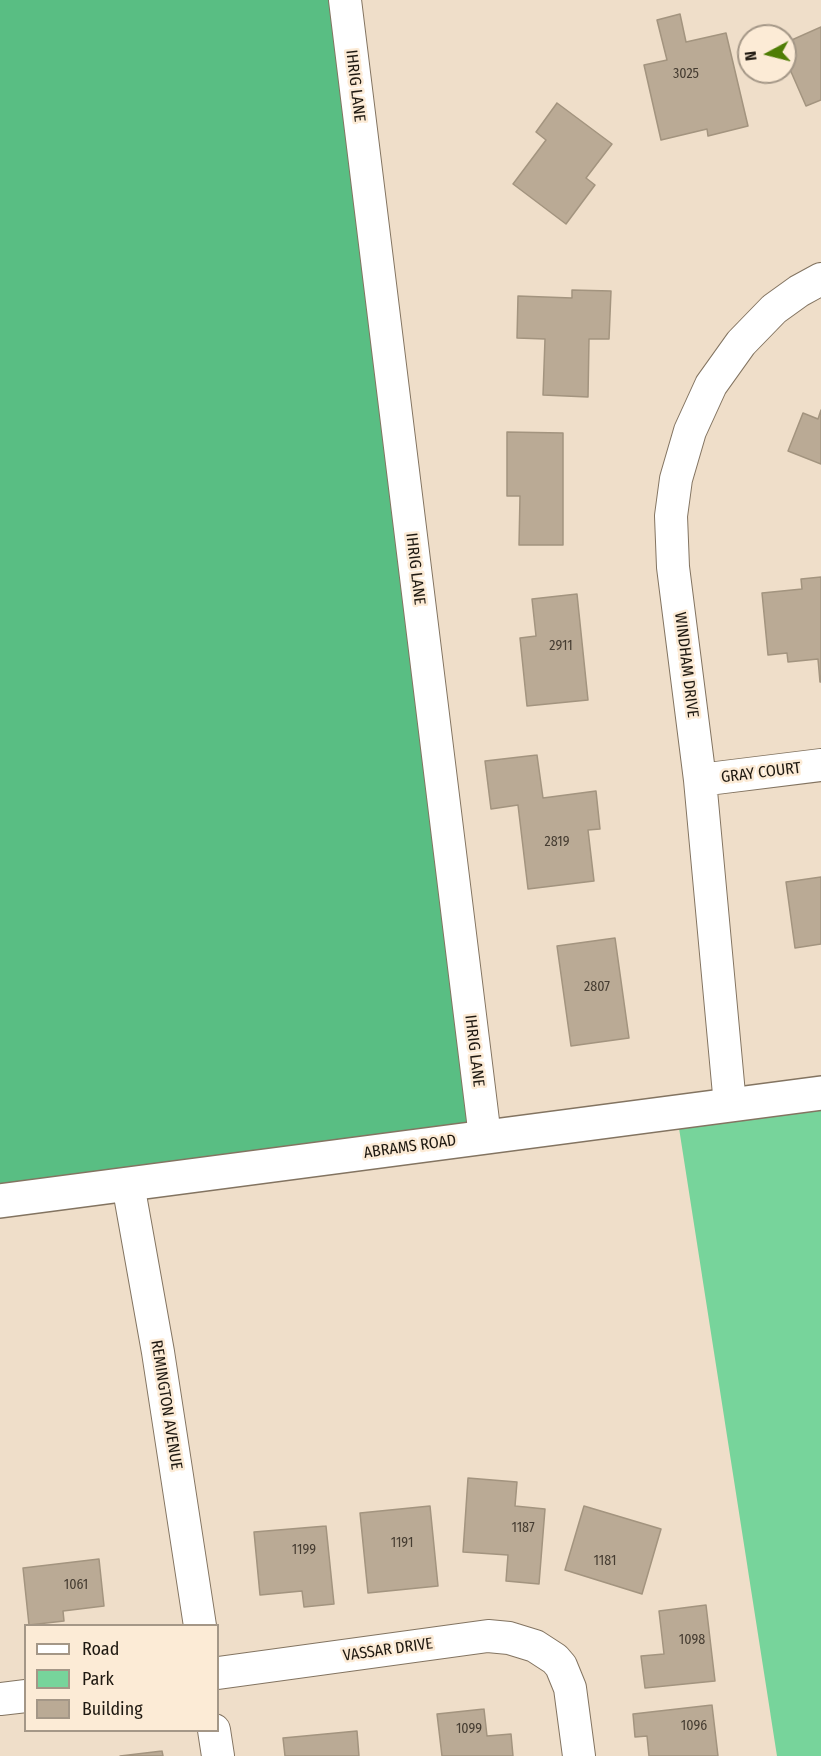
<!DOCTYPE html>
<style>
body{margin:0}
#map{position:relative;width:821px;height:1756px;overflow:hidden;background:#efdec9;font-family:"Fira Sans Condensed",sans-serif}
canvas{display:block}
.legend{position:absolute;left:24px;top:1624px;width:195px;height:108px;box-sizing:border-box;background:#fcebd6;border:2px solid #a49787;margin:0;padding:8px 10px;list-style:none;font-size:18px;color:#1f1911}
.legend li{display:flex;align-items:center;gap:12px;height:30px}
.legend b{width:30px;border:2px solid #a49787}
.north{position:absolute;left:737px;top:24px;width:60px;height:60px;box-sizing:border-box;background:#fcebd6;border:2px solid #a49787;border-radius:50%;rotate:263deg;font-size:16px;font-weight:700;line-height:24px;text-align:center;color:#1f1911}
.north::after{content:'';display:block;margin:auto;width:21px;height:27px;background:#4f7d05;clip-path:polygon(50% 0,100% 100%,50% 72%,0 100%)}
</style>
<div id="map">
<canvas width="821" height="1756"></canvas>
<ul class="legend">
<li><b style="height:8px;background:#fff"></b>Road</li>
<li><b style="height:16px;background:#77d49b"></b>Park</li>
<li><b style="height:16px;background:#baaa95"></b>Building</li>
</ul>
<div class="north">N</div>
</div>
<script>
const c = document.querySelector('canvas').getContext('2d');
c.lineJoin = 'round';
function fillPath(path, color) { c.fillStyle = color; c.fill(path, 'evenodd'); }
const shape = rows => new Path2D(rows.map(r => 'M' + r).join(''));
function stroke(path, color, width, dash) { c.strokeStyle = color; c.lineWidth = width; c.lineCap = dash ? 'butt' : 'round'; c.setLineDash(dash || []); c.stroke(path); }
function label(font, color, halo, rows, align = 'center') {
  c.font = font + ' "Fira Sans Condensed",sans-serif'; c.lineWidth = 5; c.setLineDash([]); c.textBaseline = 'middle'; c.strokeStyle = halo; c.fillStyle = color; for (const [text, x, y, turn = 0] of rows) {
    c.save(); c.translate(x, y); c.rotate((+turn || 0) * Math.PI / 180); c.textAlign = isNaN(turn) ? turn : align; if (halo) c.strokeText(text, 0, 0); c.fillText(text, 0, 0); c.restore();
  }
}
fillPath(shape([
 [821,1108,821,1756,777,1756,679,1128]
]), '#77d49b');
fillPath(shape([
 [0,0,333,0,487,1121,0,1186]
]), '#59be83');
const building = shape([
 [680,14,686,42,726,33,748,126,708,136,707,129,661,140,644,65,667,60,657,20,680,14],
 [821,27,821,100,806,106,785,58,785,43,821,27],
 [557,103,612,144,586,178,595,185,566,224,513,184,546,140,536,132,557,103],
 [572,290,611,291,609,339,589,339,588,397,543,395,545,339,517,338,518,296,572,298,572,290],
 [821,410,821,464,788,451,803,413,818,419,821,410],
 [507,432,563,433,563,545,519,545,520,496,507,496,507,432],
 [821,577,821,682,820,682,818,659,788,662,787,653,768,655,762,593,802,589,801,579,821,577],
 [577,594,588,700,527,706,520,638,536,636,532,599,577,594],
 [537,755,543,798,596,791,600,829,588,830,594,881,528,889,518,805,491,809,485,761,537,755],
 [821,877,821,944,795,948,786,882,821,877],
 [615,938,629,1038,571,1046,557,946,615,938],
 [468,1478,517,1482,515,1506,545,1509,539,1584,506,1581,508,1555,463,1552,468,1478],
 [430,1506,438,1586,368,1593,360,1513,430,1506],
 [584,1506,661,1529,642,1594,565,1570,584,1506],
 [326,1526,334,1604,304,1607,302,1591,260,1595,254,1532,326,1526],
 [99,1559,104,1606,63,1611,64,1621,29,1625,23,1568,99,1559],
 [706,1605,715,1681,645,1688,641,1656,664,1654,659,1611,706,1605],
 [712,1705,718,1756,649,1756,647,1736,635,1737,633,1714,712,1705],
 [484,1709,487,1736,511,1734,513,1756,442,1756,437,1714,484,1709],
 [357,1731,359,1756,285,1756,283,1738,357,1731],
 [162,1751,163,1756,120,1756,162,1751]
]);
fillPath(building, '#baaa95');
stroke(building, '#a3947f', 1.5);
const street = shape([
 [345,0,485,1137],
 [700,780,821,765],
 [730,1105,700,780,673,567,671,516,676,479,690,431,711,385,741,343,774,309,799,291,821,279],
 [128,1184,158,1352,200,1626],
 [218,1673,488,1636,509,1638,535,1646,555,1659,561,1666,570,1688,579,1756],
 [0,1699,26,1696],
 [214,1730,218,1756]
]);
const secondary = shape([
 [0,1201,821,1093]
]);
stroke(street, '#837461', 34);
stroke(secondary, '#837461', 36);
stroke(street, '#fff', 32);
stroke(secondary, '#fff', 33);
label('14px', '#463d32', null, [
 ["3025",686,74],
 ["2911",561,646],
 ["2819",557,842],
 ["2807",597,987],
 ["1187",523,1528],
 ["1191",402,1543],
 ["1199",304,1550],
 ["1181",605,1561],
 ["1061",76,1585],
 ["1098",692,1640],
 ["1096",694,1726],
 ["1099",469,1729]
]);
label('16px', '#1f1911', '#fcebd6', [
 ["IHRIG LANE",355,86,83],
 ["IHRIG LANE",415,569,83],
 ["WINDHAM DRIVE",686,665,83],
 ["GRAY COURT",761,773,-7],
 ["IHRIG LANE",474,1051,83],
 ["ABRAMS ROAD",410,1147,-8],
 ["REMINGTON AVENUE",166,1405,81],
 ["VASSAR DRIVE",388,1650,-8]
]);
</script>
